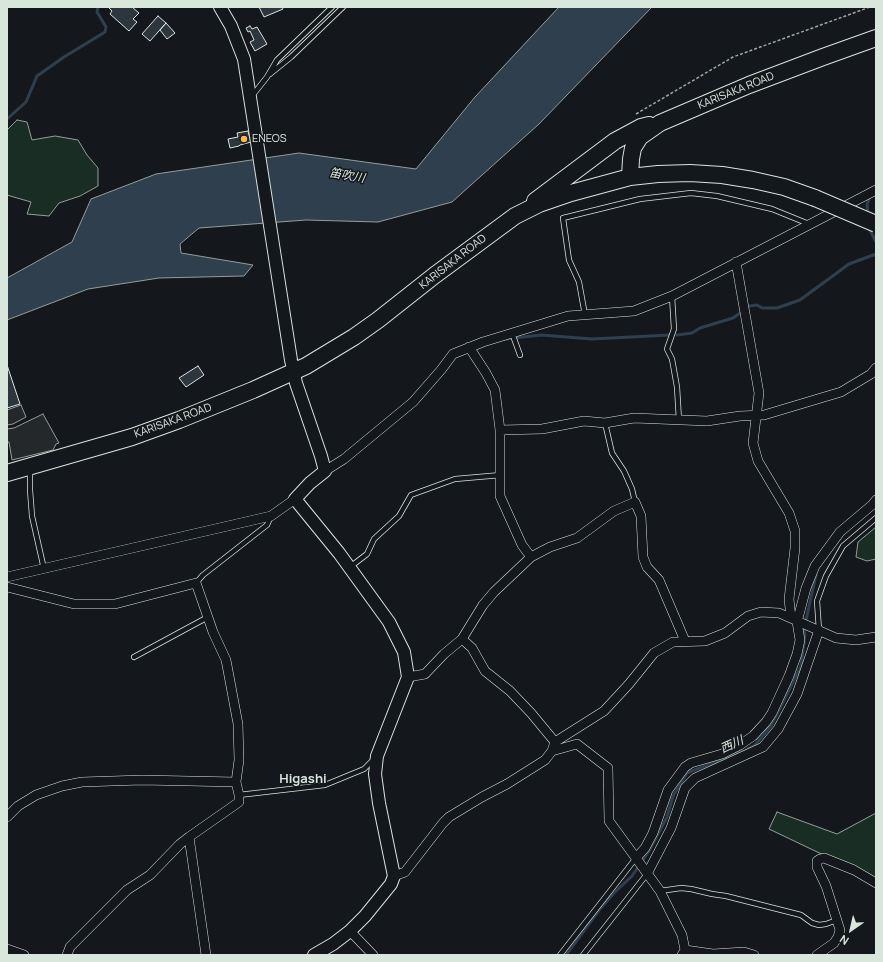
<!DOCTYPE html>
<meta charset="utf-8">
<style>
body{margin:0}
#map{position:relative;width:883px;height:962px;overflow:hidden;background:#14181c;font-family:Manrope,sans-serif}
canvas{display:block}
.frame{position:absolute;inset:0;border:8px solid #d8e6dc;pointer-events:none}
.north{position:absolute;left:831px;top:910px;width:40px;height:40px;-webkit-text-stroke:3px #14181c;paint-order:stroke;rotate:214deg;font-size:11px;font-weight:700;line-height:16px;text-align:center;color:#d8e6dc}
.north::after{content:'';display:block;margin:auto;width:14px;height:18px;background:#d8e6dc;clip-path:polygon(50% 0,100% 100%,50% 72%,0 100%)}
</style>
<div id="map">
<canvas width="883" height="962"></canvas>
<div class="frame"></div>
<div class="north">N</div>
</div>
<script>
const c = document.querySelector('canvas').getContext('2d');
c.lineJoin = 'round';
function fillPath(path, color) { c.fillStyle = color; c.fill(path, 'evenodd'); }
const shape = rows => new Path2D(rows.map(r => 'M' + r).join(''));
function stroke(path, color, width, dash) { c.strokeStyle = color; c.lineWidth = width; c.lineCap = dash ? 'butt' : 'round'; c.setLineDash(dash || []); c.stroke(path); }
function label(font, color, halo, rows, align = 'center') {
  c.font = font + ' Manrope,"Noto Sans JP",sans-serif'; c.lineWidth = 3; c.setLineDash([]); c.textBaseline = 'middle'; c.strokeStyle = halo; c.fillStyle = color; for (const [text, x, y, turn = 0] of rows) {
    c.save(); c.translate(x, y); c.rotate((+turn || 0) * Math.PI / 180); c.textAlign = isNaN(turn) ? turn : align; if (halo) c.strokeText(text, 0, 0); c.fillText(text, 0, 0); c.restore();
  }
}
const green = shape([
 [17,120,27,122,32,140,55,136,78,140,87,155,98,168,98,186,80,196,59,203,49,216,27,214,31,202,7,195,7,130,17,120],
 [876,527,876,559,867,561,856,557,858,542,876,527],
 [777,812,837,834,876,813,876,880,769,829,777,812]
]);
fillPath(green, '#1a2d24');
stroke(green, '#939e99', 1);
const parking = shape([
 [21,405,26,417,13,424,7,425,7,410,21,405],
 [43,414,59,443,56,444,53,450,12,460,9,442,7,442,7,429,14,428,43,414]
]);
fillPath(parking, '#24282b');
stroke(parking, '#939e99', 1);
const water = shape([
 [559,7,652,7,539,124,452,202,378,222,306,220,199,228,180,244,181,253,253,265,244,276,159,278,88,289,7,320,7,278,72,242,91,199,156,174,299,153,416,169,475,97,559,7]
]);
fillPath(water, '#2f3f4d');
stroke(water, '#939e99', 1);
stroke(shape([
 [7,119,26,102,37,76,64,57,105,32,106,27,97,12,98,7],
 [868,214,867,204,870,197],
 [869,228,876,242],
 [677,335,692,333,700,328,733,318,750,306,757,305,762,308,777,308,800,300,849,264,876,254],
 [505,339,541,335,592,339,670,335],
 [566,955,600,909,614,893,632,876,649,851,667,817,673,796,687,773,744,751,755,745,771,726,801,666,805,634,804,629,816,575]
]), '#2f3f4d', 3);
const building = shape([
 [110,7,132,7,139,13,133,19,137,22,129,31,110,14,112,11,109,8,110,7],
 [259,7,282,7,283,9,264,17,259,7],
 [158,16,166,23,150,41,142,34,158,16],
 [166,23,175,33,167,39,160,30,166,23],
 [250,26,252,29,257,27,267,44,255,51,250,42,254,40,250,31,248,32,246,28,250,26],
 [248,131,251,142,240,145,239,146,230,148,228,139,238,137,237,133,248,131],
 [198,366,204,375,186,387,179,378,198,366],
 [8,368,20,404,7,408,7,369,8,368]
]);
fillPath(building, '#2c363c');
stroke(building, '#d8e6dc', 1);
const lane = shape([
 [270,74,291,57,343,7],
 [252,96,267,77,277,60,332,7],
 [672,296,674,329,667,349,672,359,677,387,679,420],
 [585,315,579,282,569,260,563,218,640,199,691,193,717,196,772,209,809,224],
 [512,333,520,355],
 [605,423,612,453,624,471,632,489,635,502],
 [30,470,30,490,32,516,44,569],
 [350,567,367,554,374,539,399,516,411,495,455,479,501,475],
 [196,583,203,575,267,525,271,516],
 [819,630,817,601,826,576,843,546,876,518],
 [134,657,208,617],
 [239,795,325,785,364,769,374,759],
 [660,891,681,888,691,889,712,894,726,896,801,915,812,923,819,925,826,924,837,920],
 [560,955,636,858],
 [583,955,647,874]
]);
const street = shape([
 [736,262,759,393,753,443,758,461,789,513,795,531,795,548,789,599,791,618],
 [469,347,486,373,495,390,500,430,500,496,522,545,531,557],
 [500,430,542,429,584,421,605,423,634,418,707,421,740,416,764,415,841,392,871,374,876,368],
 [325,471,344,459,413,402,441,370,453,354,483,342,568,316,634,311,672,296,876,190],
 [7,577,271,516,295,499],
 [7,587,74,604,115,604,196,583,213,632,226,660,238,724,239,760,236,782,239,795,239,802,189,837,206,955],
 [462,639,472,648,485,671,510,691,531,713,555,742],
 [408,677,425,674,444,654,462,639,483,605,494,592,531,557,550,547,577,538,614,511,635,502,641,516,643,557,647,567,659,580,685,641],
 [552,751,577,744,608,768,609,821,660,891,682,935,685,950,682,955],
 [7,817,18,806,36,795,62,786,82,782,142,780,236,782],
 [636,858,645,848,653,833,668,790,685,767,691,763,722,754,740,745,753,736,766,722,772,713,789,676,797,654,800,640,797,622,806,588,815,566,840,532,872,505,876,500],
 [647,874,671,828,685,788,695,778,763,747,778,729,797,694,819,630],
 [394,876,405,872,443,823,449,817,482,797,507,784,545,760,552,751,555,742,604,711,629,684,654,653,673,642,705,641,725,633,748,616,761,612,779,613,836,638,856,640,876,637],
 [350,931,373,955],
 [7,949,24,955],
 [685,950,713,954,744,952,754,955],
 [67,955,70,947,127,890,150,875,180,844,189,837],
 [817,955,834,943,838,937,840,930,826,886,817,867,817,861,820,859,824,858,854,870,876,883]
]);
const secondary = shape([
 [220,7,231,26,244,59,291,360,296,383,321,456,325,471,310,483,295,499,339,553,389,622,404,652,408,677,377,756,375,774,379,803,394,876,391,884,365,916,350,931,333,944,314,955]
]);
const highway = shape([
 [630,177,658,174,690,173,722,175,753,180,784,187,815,198],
 [535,201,615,141,641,127,649,125],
 [7,473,132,437,179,420,253,390,306,366,354,337,378,320,435,275,515,216,539,204,571,193,630,177,631,159,633,148,640,137,660,123,749,85,823,57,876,38]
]);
stroke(lane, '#d8e6dc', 6);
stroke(street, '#d8e6dc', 10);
stroke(secondary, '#d8e6dc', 14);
stroke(highway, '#d8e6dc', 18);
stroke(shape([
 [636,114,733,57,870,7]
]), '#9da8a2', 1.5, [3, 2]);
stroke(lane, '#14181c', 4.5);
stroke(street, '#14181c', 9);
stroke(secondary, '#14181c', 12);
stroke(highway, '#14181c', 16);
const highwayBridge = shape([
 [815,198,876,224]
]);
stroke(highwayBridge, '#d8e6dc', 18, []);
stroke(highwayBridge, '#14181c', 16);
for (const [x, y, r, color] of [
 [244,139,4,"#ffb74d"]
]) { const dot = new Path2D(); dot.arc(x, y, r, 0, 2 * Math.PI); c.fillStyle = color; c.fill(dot); stroke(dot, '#14181c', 1.5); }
label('11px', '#d8e6dc', '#14181c', [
 ["KARISAKA ROAD",736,91,-22],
 ["KARISAKA ROAD",453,262,-38],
 ["KARISAKA ROAD",173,421,-20]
]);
label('11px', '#d8e6dc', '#14181c', [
 ["ENEOS",252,139]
], 'left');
label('italic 12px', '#d8e6dc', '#14181c', [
 ["笛吹川",347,176,10],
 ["西川",732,745,-24]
]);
label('bold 13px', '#d8e6dc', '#14181c', [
 ["Higashi",303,779]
]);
</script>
